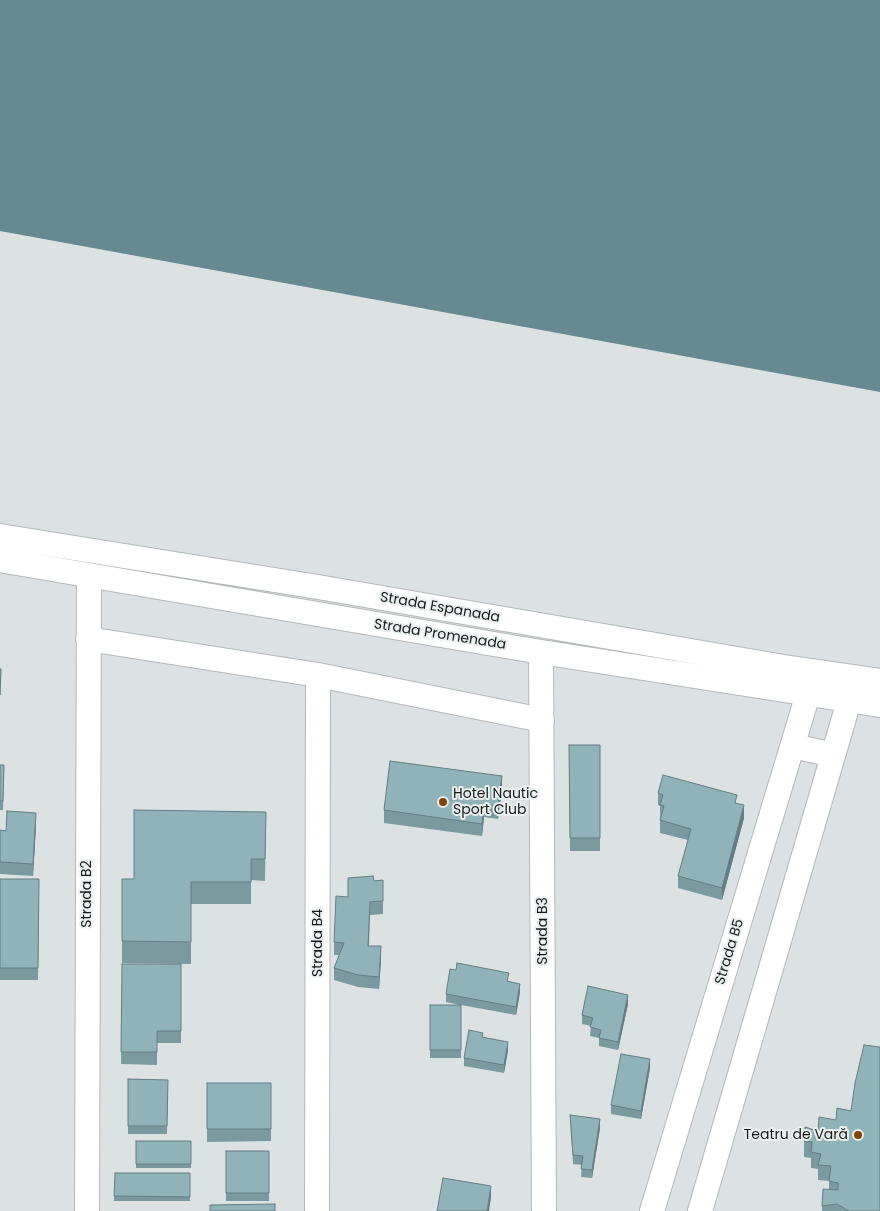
<!DOCTYPE html>
<meta charset="utf-8">
<style>
body{margin:0}
canvas{display:block;background:#dce2e3}
</style>
<canvas width="880" height="1211"></canvas>
<script>
const c = document.querySelector('canvas').getContext('2d');
c.lineJoin = 'round';
function fillPath(path, color) { c.fillStyle = color; c.fill(path, 'evenodd'); }
const shape = rows => new Path2D(rows.map(r => 'M' + r).join(''));
function stroke(path, color, width, dash) { c.strokeStyle = color; c.lineWidth = width; c.lineCap = dash ? 'butt' : 'round'; c.setLineDash(dash || []); c.stroke(path); }
function label(font, color, halo, rows, align = 'center') {
  c.font = font + ' Poppins,sans-serif'; c.lineWidth = 4; c.setLineDash([]); c.textBaseline = 'middle'; c.strokeStyle = halo; c.fillStyle = color; for (const [text, x, y, turn = 0] of rows) {
    c.save(); c.translate(x, y); c.rotate((+turn || 0) * Math.PI / 180); c.textAlign = isNaN(turn) ? turn : align; if (halo) c.strokeText(text, 0, 0); c.fillText(text, 0, 0); c.restore();
  }
}
fillPath(shape([
 [0,0,880,0,880,392,0,231]
]), '#678a90');
const minor = shape([
 [0,536,318,587,784,667,880,681],
 [0,560,541,652,880,705],
 [88,639,318,675,542,720],
 [541,652,544,1211],
 [793,746,833,755],
 [87,1211,89,577],
 [317,1211,318,675],
 [652,1211,808,694],
 [700,1211,849,701]
]);
stroke(minor, '#b3b9b9', 26);
stroke(minor, '#fff', 24);
fillPath(shape([
 [569,745,600,745,600,851,570,851],
 [0,765,4,765,3,810,0,810],
 [502,788,498,819,484,817,482,836,384,823,384,810],
 [658,793,737,803,744,818,722,900,678,888,678,876,688,840,660,833,660,820,661,817,660,817,660,806,658,805],
 [266,812,265,881,251,880,251,904,191,904,191,964,122,963,122,879,134,879],
 [36,825,33,876,0,874,0,830,6,831],
 [0,879,39,879,38,980,0,980],
 [383,880,383,914,370,915,369,946,381,959,379,989,358,987,334,980,334,968,339,955,334,955,334,942,348,897,374,881],
 [122,964,181,964,181,1043,157,1043,157,1065,121,1064],
 [509,981,520,992,516,1015,461,1005,461,1058,430,1058,430,1005,460,1005,446,1002,446,994],
 [628,1004,618,1050,599,1046,599,1038,590,1036,591,1026,582,1024,582,1015],
 [483,1037,508,1050,504,1073,464,1066,464,1058],
 [650,1068,641,1119,611,1114,611,1105],
 [128,1079,168,1080,167,1134,128,1134],
 [207,1083,271,1083,271,1141,207,1142],
 [851,1111,880,1211,822,1211,822,1206,829,1190,829,1181,818,1180,818,1169,811,1168,811,1158,804,1157,804,1141,818,1131],
 [570,1115,600,1128,592,1178,581,1177,582,1165,573,1164],
 [136,1141,191,1141,191,1168,136,1168],
 [226,1151,269,1151,269,1201,226,1201],
 [115,1173,190,1173,190,1201,114,1201]
]), '#7b9a9f');
fillPath(shape([
 [502,776,502,788,498,819,498,806],
 [484,804,484,817,482,836,482,824],
 [744,805,744,818,722,900,722,888],
 [36,813,36,825,33,876,33,864],
 [381,946,381,959,379,989,379,977],
 [520,984,520,992,516,1015,516,1007],
 [628,995,628,1004,618,1050,618,1042],
 [508,1042,508,1050,504,1073,504,1065],
 [650,1059,650,1068,641,1119,641,1111],
 [600,1119,600,1128,592,1178,592,1170],
 [491,1186,491,1198,489,1211,487,1211]
]), '#647d82');
const building = shape([
 [0,669,1,669,0,695,0,669],
 [569,745,600,745,600,838,570,838,569,745],
 [390,761,502,776,498,806,484,804,482,824,384,810,390,761],
 [0,765,4,765,3,801,0,801,0,765],
 [663,775,737,795,735,803,744,805,722,888,678,876,691,829,660,820,664,806,660,805,663,795,658,793,663,775],
 [134,810,266,812,265,859,251,859,251,882,191,882,191,942,122,941,122,879,134,879,134,810],
 [7,811,36,813,33,864,0,862,0,830,6,831,7,811],
 [373,876,374,881,383,880,383,901,370,902,368,946,381,946,379,977,358,975,334,968,344,943,334,942,336,896,348,897,348,878,373,876],
 [0,879,39,879,38,968,0,968,0,879],
 [457,963,509,973,507,981,520,984,516,1007,446,994,450,969,456,970,457,963],
 [122,964,181,964,181,1031,157,1031,157,1052,121,1052,122,964],
 [588,986,628,995,618,1042,599,1038,601,1030,590,1027,593,1018,582,1015,588,986],
 [430,1005,461,1005,461,1050,430,1050,430,1005],
 [469,1030,483,1033,482,1037,508,1042,504,1065,464,1058,469,1030],
 [864,1045,880,1047,880,1211,849,1211,837,1204,822,1206,823,1189,838,1190,838,1183,829,1181,831,1166,818,1165,821,1154,811,1152,812,1142,804,1141,805,1127,818,1131,819,1117,836,1120,837,1108,851,1111,855,1083,864,1045],
 [621,1054,650,1059,641,1111,611,1105,621,1054],
 [128,1079,168,1080,167,1126,128,1126,128,1079],
 [207,1083,271,1083,271,1129,207,1129,207,1083],
 [570,1115,600,1119,592,1170,581,1169,583,1156,573,1155,570,1115],
 [136,1141,191,1141,191,1164,136,1164,136,1141],
 [226,1151,269,1151,269,1193,226,1193,226,1151],
 [115,1173,190,1173,190,1197,114,1196,115,1173],
 [443,1178,491,1186,487,1211,437,1211,443,1178],
 [275,1204,275,1211,210,1211,210,1205,275,1204]
]);
fillPath(building, '#8fb3b9');
stroke(building, '#647d82', 1);
for (const [x, y, r, color] of [
 [443,802,5,"#814400"],
 [858,1135,5,"#814400"]
]) { const dot = new Path2D(); dot.arc(x, y, r, 0, 2 * Math.PI); c.fillStyle = color; c.fill(dot); stroke(dot, '#eaeff0', 2); }
label('14px', '#181a1a', '#eaeff0', [
 ["Strada Espanada",440,608,10],
 ["Strada Promenada",440,635,9],
 ["Strada B2",87,894,-90],
 ["Strada B3",543,931,-90],
 ["Strada B4",318,943,-90],
 ["Strada B5",730,952,-73]
]);
label('14px', '#181a1a', '#eaeff0', [
 ["Hotel Nautic",453,794],
 ["Sport Club",453,810],
 ["Teatru de Vară",848,1135,"right"]
], 'left');
</script>
